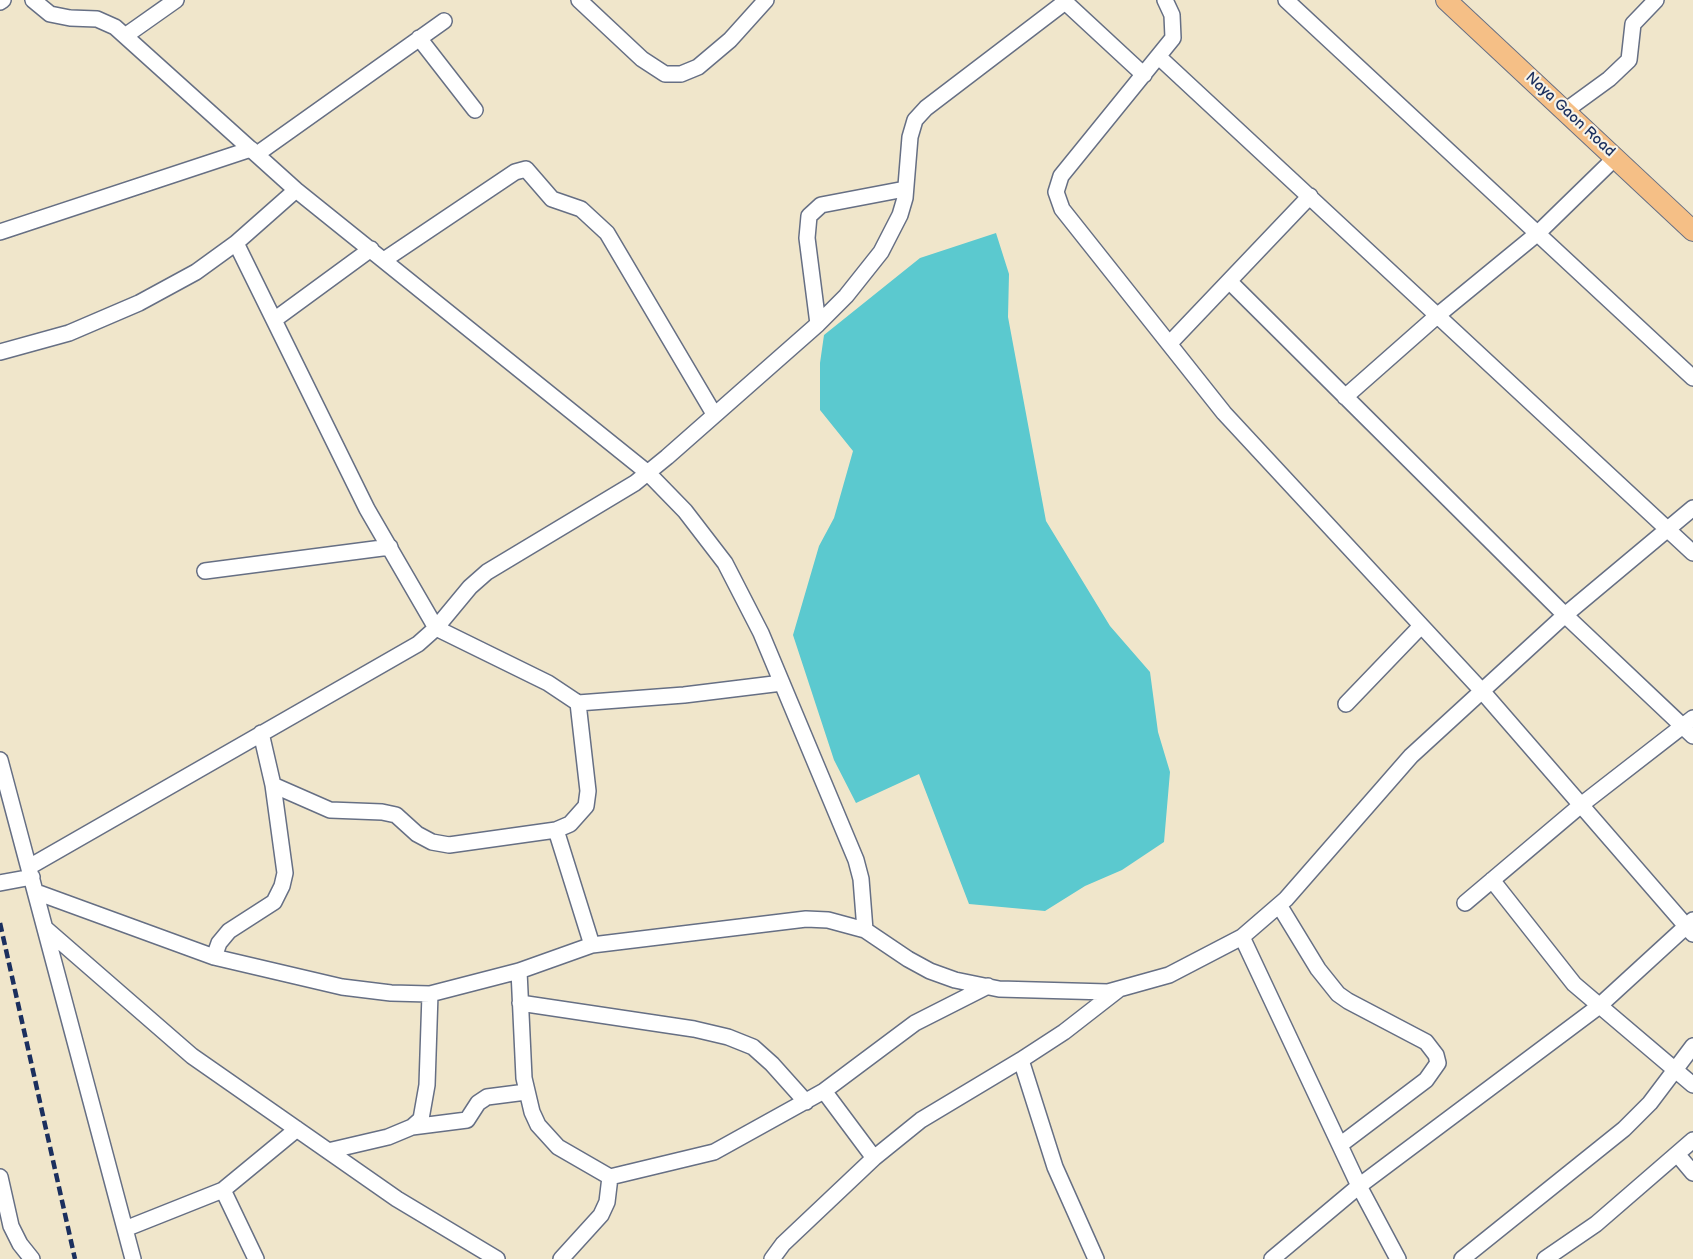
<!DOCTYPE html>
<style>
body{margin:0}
canvas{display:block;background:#f0e6cb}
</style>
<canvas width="1693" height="1259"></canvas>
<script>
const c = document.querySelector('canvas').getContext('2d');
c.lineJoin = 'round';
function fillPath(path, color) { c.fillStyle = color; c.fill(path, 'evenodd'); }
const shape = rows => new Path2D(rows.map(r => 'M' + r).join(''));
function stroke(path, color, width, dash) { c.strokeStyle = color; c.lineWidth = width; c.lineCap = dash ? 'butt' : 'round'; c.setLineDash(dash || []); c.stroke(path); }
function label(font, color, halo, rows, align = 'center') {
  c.font = font + ' "Balsamiq Sans",sans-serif'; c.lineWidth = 4.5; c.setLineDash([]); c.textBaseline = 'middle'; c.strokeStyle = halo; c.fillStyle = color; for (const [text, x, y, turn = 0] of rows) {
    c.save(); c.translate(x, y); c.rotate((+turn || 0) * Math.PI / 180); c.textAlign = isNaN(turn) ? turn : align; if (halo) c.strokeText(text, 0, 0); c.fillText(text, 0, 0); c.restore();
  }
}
fillPath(shape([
 [996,233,1009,274,1008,317,1046,521,1110,626,1150,672,1158,732,1170,772,1164,842,1122,870,1085,886,1045,911,969,904,919,774,856,803,834,760,793,635,819,546,834,518,853,451,820,410,820,363,824,335,920,258]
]), '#5bc9cf');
const minor = shape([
 [33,0,50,14,70,18,97,19,115,27,296,190,648,473,685,511,725,563,761,633,856,860,861,879,865,930],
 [579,0,642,59,665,74,681,74,698,67,730,40,766,0],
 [1063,0,1144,75],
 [1165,0,1172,15,1173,38,1061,176,1056,192,1062,209,1224,413,1482,691,1693,934],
 [1286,0,1693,378],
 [0,2,3,0],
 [125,36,176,0],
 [419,38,475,110],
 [1160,58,1693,553],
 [1565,111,1609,79,1629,60,1633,24,1656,0],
 [257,154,444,21],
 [0,232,251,149],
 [236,243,367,509,436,628,548,683,578,703,588,791,586,806,570,824,556,830,449,845,432,842,417,834,396,815,382,812,330,810,273,785],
 [384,260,515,172,526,169,552,199,581,209,607,233,714,414],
 [1229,281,1565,615,1693,736],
 [274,320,371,249],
 [818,324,807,238,809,216,821,205,905,189],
 [1170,343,1310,196],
 [0,352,69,333,139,303,196,272,236,243,296,190],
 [1345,397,1438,315,1538,233,1615,158],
 [205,571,390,547],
 [578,703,684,695,782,683],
 [1346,704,1421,626],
 [0,760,133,1259],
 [556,830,592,945],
 [29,867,418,644,436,628,470,587,487,572,635,483,667,457,818,324,846,296,881,252,900,215,905,198,910,137,915,120,926,108,1065,2],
 [1492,880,1574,984,1693,1085],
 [0,883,32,877],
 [36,892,214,957,342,987,391,993,430,994,519,971,592,945,806,919,828,920,865,930,908,959,930,971,955,980,999,989,1108,992,1169,975,1242,937,1286,899,1411,756,1565,615,1693,508],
 [1465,903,1581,805,1693,718],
 [1279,905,1318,969,1338,994,1348,1001,1426,1042,1436,1055,1438,1063,1426,1080,1340,1145],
 [46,929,192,1056,397,1199,497,1259],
 [1242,937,1359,1186,1398,1259],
 [214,957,219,943,229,931,274,902,282,886,285,873,273,785,261,733],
 [519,971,524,1078,532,1112,538,1125,558,1147,610,1177,607,1202,601,1215,561,1259],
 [520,1003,694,1029,728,1037,753,1047,772,1064,806,1102],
 [1021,1060,1055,1167,1096,1259],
 [824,1091,874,1158],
 [412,1127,467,1120,478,1103,487,1097,526,1092],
 [328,1151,388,1137,412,1127,421,1119,427,1085,430,994],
 [1677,1154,1693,1173],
 [0,1177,11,1226,20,1244,32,1259],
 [610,1177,714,1152,824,1091,915,1023,988,986],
 [223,1190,256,1259],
 [125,1229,223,1190,297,1129],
 [772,1259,783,1244,874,1158,921,1120,1021,1060,1064,1032,1118,990],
 [1272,1259,1359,1186,1598,1007,1693,920],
 [1462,1259,1624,1129,1650,1103,1693,1046],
 [1545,1259,1596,1224,1693,1140]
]);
const major = shape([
 [1446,0,1693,231]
]);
stroke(minor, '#666f84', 18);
stroke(major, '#666f84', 22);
stroke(minor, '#fff', 15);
stroke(major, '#f5bf86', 20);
stroke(shape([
 [0,923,75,1259]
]), '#1b2f5e', 4.5, [9, 4.5]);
label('15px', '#1b2f5e', '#f7f3e8', [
 ["Naya Gaon Road",1570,115,43]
]);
</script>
